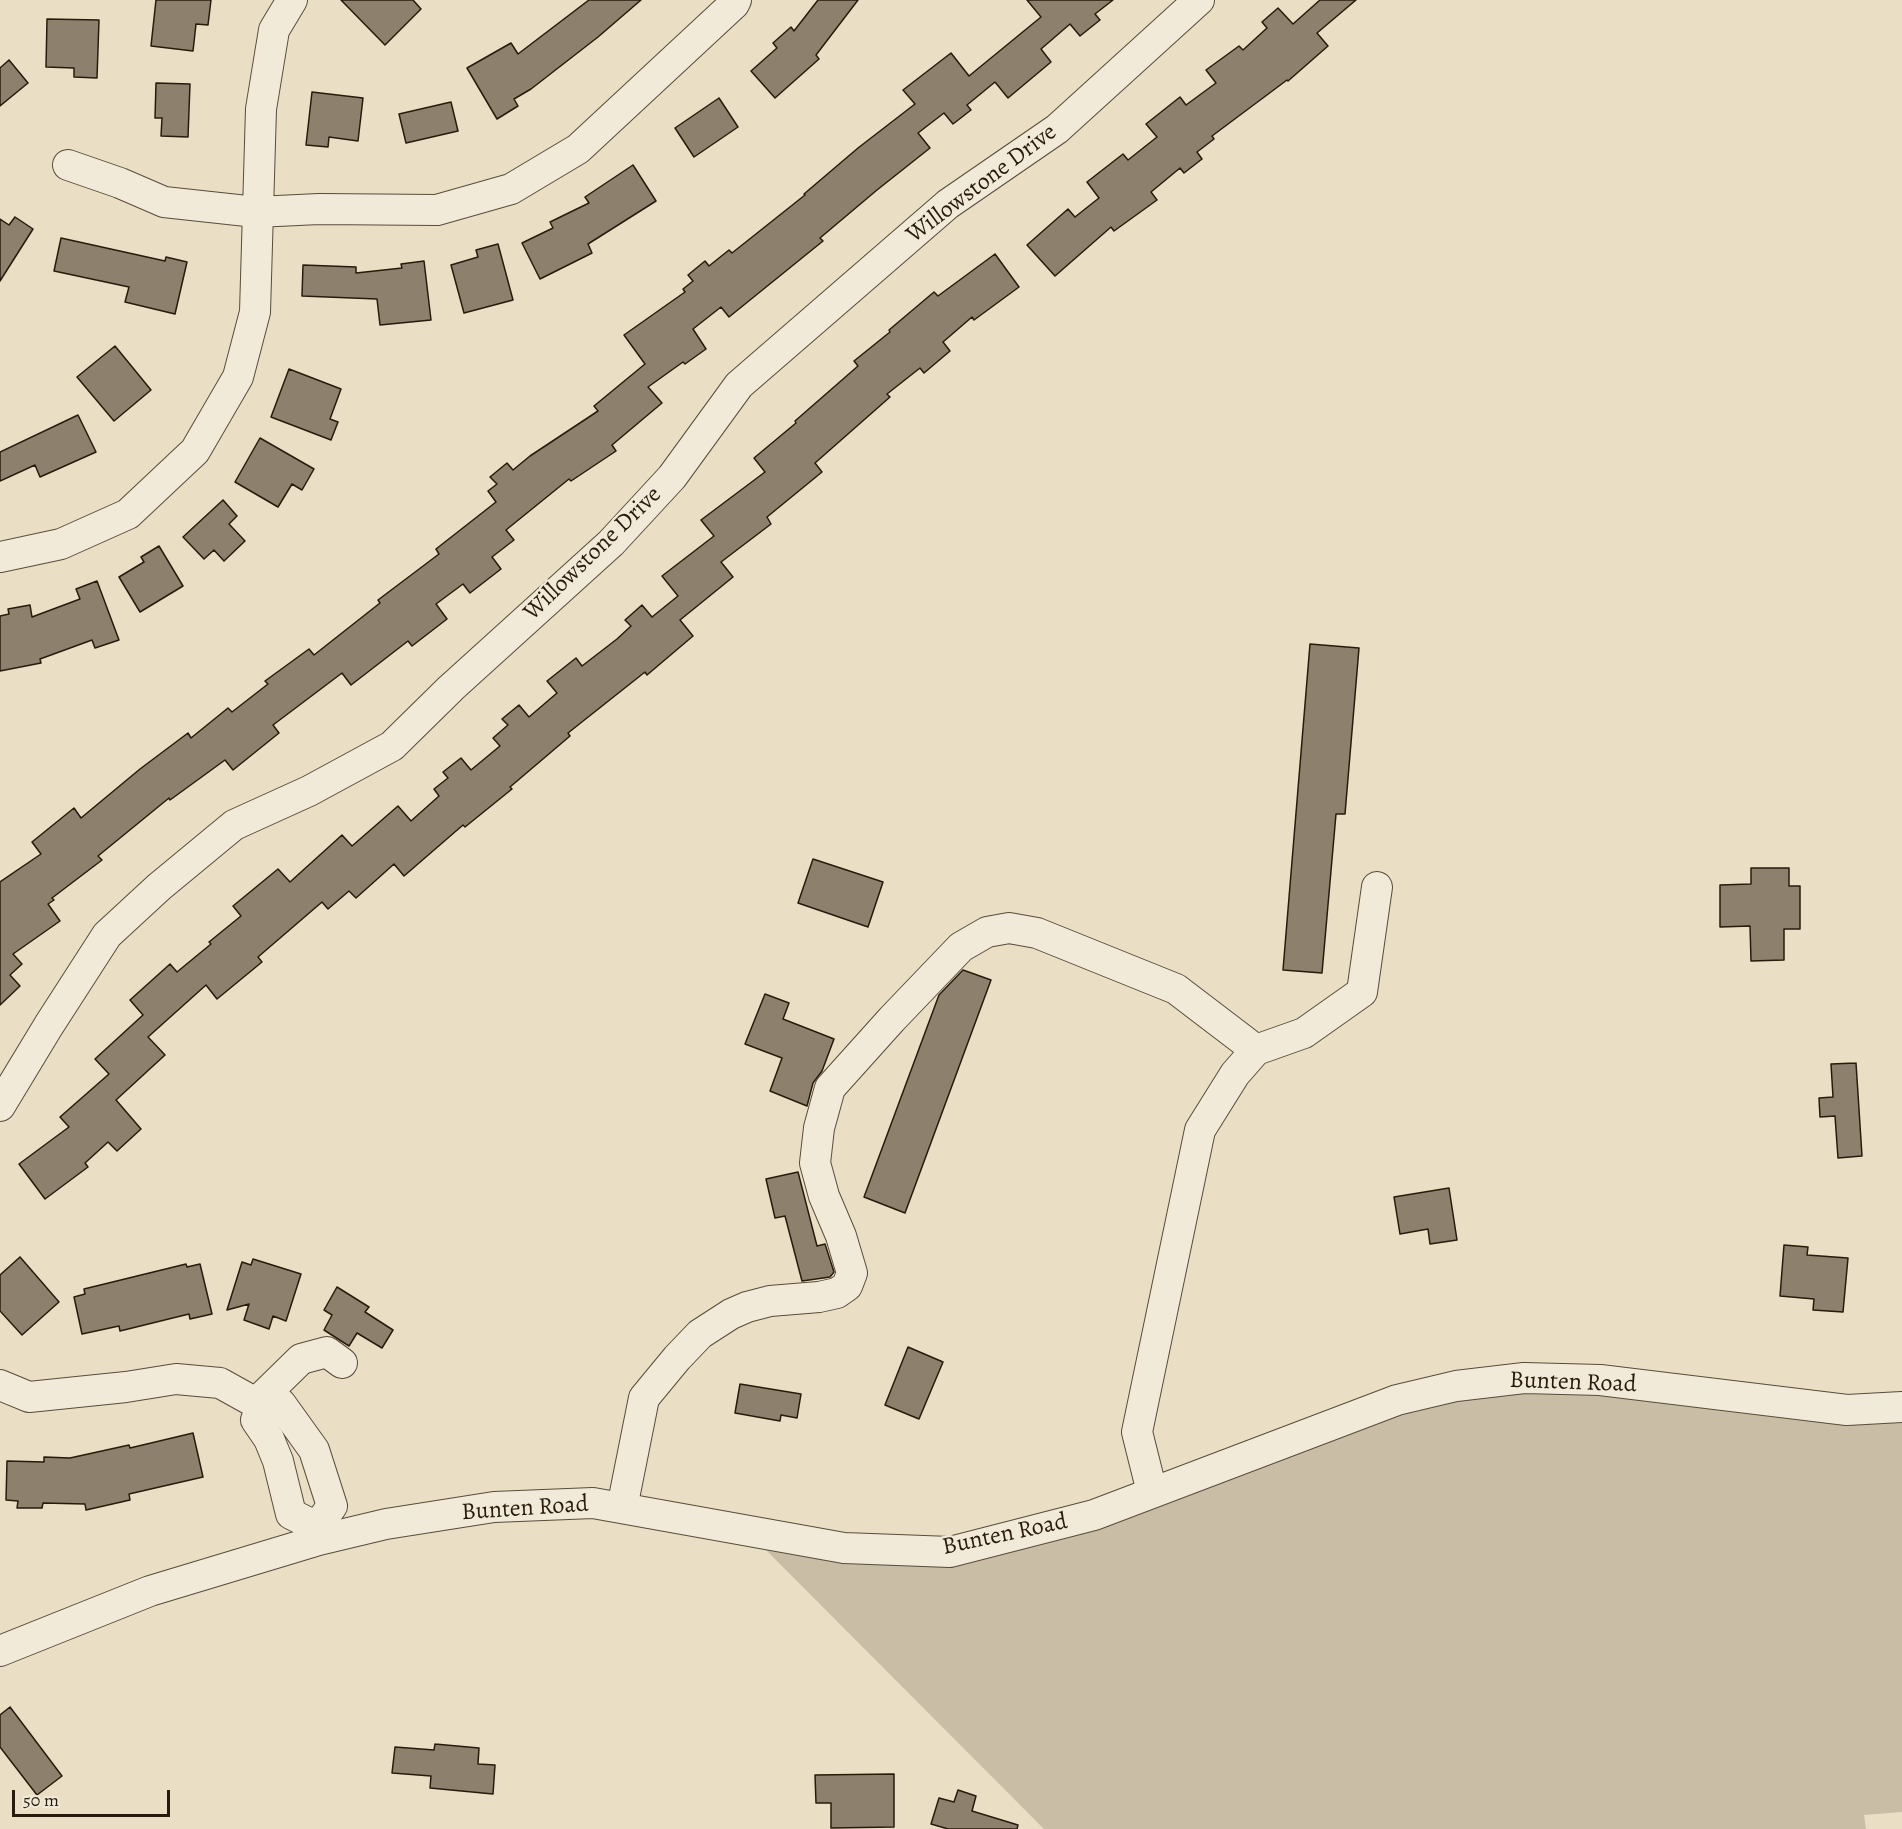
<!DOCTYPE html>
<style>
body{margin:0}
#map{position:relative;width:1902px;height:1829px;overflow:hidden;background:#eadec4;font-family:Alegreya,serif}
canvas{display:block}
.scale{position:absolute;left:12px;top:1790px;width:158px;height:27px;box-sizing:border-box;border:3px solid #281b0c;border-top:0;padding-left:8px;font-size:18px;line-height:21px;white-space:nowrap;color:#281b0c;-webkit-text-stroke:4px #f1ead9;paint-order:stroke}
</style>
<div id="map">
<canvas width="1902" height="1829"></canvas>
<div class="scale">50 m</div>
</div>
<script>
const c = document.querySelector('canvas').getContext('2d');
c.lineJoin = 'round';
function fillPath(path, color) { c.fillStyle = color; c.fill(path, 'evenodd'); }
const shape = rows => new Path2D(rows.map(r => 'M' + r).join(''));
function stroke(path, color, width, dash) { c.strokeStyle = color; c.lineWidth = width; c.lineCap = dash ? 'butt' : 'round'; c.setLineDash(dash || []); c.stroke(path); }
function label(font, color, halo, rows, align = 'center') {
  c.font = font + ' Alegreya,serif'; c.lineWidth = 4.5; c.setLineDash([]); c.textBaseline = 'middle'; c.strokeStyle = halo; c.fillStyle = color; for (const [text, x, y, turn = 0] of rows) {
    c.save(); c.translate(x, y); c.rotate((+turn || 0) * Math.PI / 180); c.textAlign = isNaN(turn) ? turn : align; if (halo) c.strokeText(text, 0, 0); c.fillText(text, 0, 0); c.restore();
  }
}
fillPath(shape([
 [1547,1388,1707,1405,1902,1395,1902,1812,1864,1815,1866,1829,1044,1829,757,1541,948,1567,1352,1409]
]), '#c9bda5');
const building = shape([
 [156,0,211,0,208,25,196,24,193,51,151,46,156,0],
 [341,0,413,0,421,9,385,45,341,0],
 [589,0,641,0,598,37,531,89,514,99,518,106,497,119,467,68,511,43,518,54,589,0],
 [818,0,858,0,816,55,819,59,775,98,751,71,777,48,773,43,791,27,794,31,818,0],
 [1027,0,1113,0,1095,14,1100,20,1080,36,1070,24,1041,49,1051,62,1008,98,995,82,967,105,971,110,953,124,944,113,918,133,930,148,877,190,820,238,823,241,729,317,721,307,693,329,706,349,685,364,683,362,648,387,662,403,612,445,616,451,571,481,569,479,506,530,514,540,492,557,501,569,470,593,463,584,436,604,447,619,412,646,408,641,351,685,342,673,273,725,279,733,233,770,225,760,170,800,169,798,98,856,102,860,52,898,54,900,48,904,60,921,13,954,22,964,10,975,20,986,0,1005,0,882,41,854,32,842,74,808,81,818,140,769,188,733,191,738,228,708,232,712,268,684,265,681,309,649,314,655,380,603,378,600,439,554,436,549,496,502,488,491,497,484,490,477,507,463,513,470,530,456,598,411,594,406,645,364,624,335,685,292,683,289,693,281,688,275,705,261,709,266,729,250,732,253,805,195,804,194,858,148,915,104,903,90,951,53,969,76,1041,17,1027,0],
 [1320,0,1356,0,1317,33,1328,46,1288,81,1287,80,1212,136,1214,139,1197,152,1202,159,1184,173,1180,168,1151,192,1157,200,1114,231,1111,227,1055,276,1027,245,1068,209,1075,217,1099,198,1087,182,1123,154,1128,160,1157,137,1146,124,1180,97,1186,105,1216,83,1206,70,1239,46,1243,50,1267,28,1262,22,1278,8,1293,24,1320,0],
 [47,19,99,20,97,78,74,77,74,68,46,67,47,19],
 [9,60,28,83,0,106,0,68,9,60],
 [156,83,190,84,188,137,161,136,162,118,155,118,156,83],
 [312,92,363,98,358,141,329,137,328,147,306,145,312,92],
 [719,98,738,127,694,157,675,128,719,98],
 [451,102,458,131,406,143,399,114,451,102],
 [633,165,656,201,588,244,592,253,540,279,522,243,553,228,550,222,589,203,585,197,633,165],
 [15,217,33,229,0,281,0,219,9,225,15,217],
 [61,238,165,261,166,257,187,262,175,314,125,302,129,287,54,271,61,238],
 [498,244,513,300,464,313,451,265,478,257,476,250,498,244],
 [995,254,1019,287,974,320,972,317,943,342,950,351,924,373,920,368,887,394,890,397,815,463,822,472,767,517,771,524,721,562,733,577,680,620,693,636,647,675,645,672,568,733,570,736,510,787,512,789,465,827,463,825,404,876,394,864,356,898,349,891,328,909,322,902,258,957,262,962,217,999,206,985,148,1037,165,1055,116,1100,141,1129,117,1151,108,1142,85,1163,88,1167,45,1199,19,1164,69,1127,60,1117,109,1074,95,1059,143,1015,130,1000,170,964,177,972,211,944,209,942,241,916,233,906,278,869,290,882,342,835,352,846,398,806,411,821,439,796,434,789,448,778,443,772,461,758,471,770,500,746,493,738,508,725,502,719,519,705,529,717,557,693,547,681,576,658,582,666,617,639,631,626,625,620,642,605,652,617,678,596,662,576,714,536,701,520,765,472,754,458,796,423,795,421,858,366,854,361,890,332,889,330,934,292,938,296,995,254],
 [424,261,431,320,380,325,377,299,302,296,303,265,356,267,356,273,402,268,401,264,424,261],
 [115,346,151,390,114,421,77,377,115,346],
 [289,369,341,389,330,419,338,422,331,440,271,417,289,369],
 [78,415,96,452,40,477,35,465,0,481,0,452,78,415],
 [260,438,314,469,302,490,292,484,278,507,235,482,260,438],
 [223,500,237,516,229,524,245,541,224,561,214,550,204,559,183,537,223,500],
 [159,546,183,586,140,612,119,577,144,562,141,557,159,546],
 [97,581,119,640,95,648,92,640,40,659,41,663,0,671,0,616,9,614,8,609,30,605,32,617,80,599,76,589,97,581],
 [1310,644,1359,648,1345,814,1336,814,1322,973,1283,970,1310,644],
 [813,859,883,882,868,927,798,903,813,859],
 [1751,868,1789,868,1789,886,1800,886,1800,929,1784,929,1784,960,1751,961,1750,926,1720,927,1720,885,1751,884,1751,868],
 [963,970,991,980,905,1213,864,1197,939,995,963,970],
 [765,994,789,1003,783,1019,834,1039,822,1071,813,1083,807,1106,770,1091,782,1058,745,1044,765,994],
 [1856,1063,1862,1156,1838,1158,1835,1116,1820,1117,1819,1098,1833,1097,1831,1064,1856,1063],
 [798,1172,817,1246,825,1244,834,1272,830,1277,802,1281,785,1216,775,1218,766,1179,798,1172],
 [1449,1188,1457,1240,1430,1244,1428,1229,1400,1234,1394,1197,1449,1188],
 [1784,1245,1808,1247,1807,1255,1848,1258,1843,1312,1813,1310,1814,1299,1780,1296,1784,1245],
 [20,1257,59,1302,22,1335,0,1311,0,1275,20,1257],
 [253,1259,301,1274,286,1321,273,1316,269,1329,244,1320,249,1304,227,1310,242,1262,251,1265,253,1259],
 [186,1264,187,1267,200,1264,212,1314,190,1319,189,1314,120,1331,119,1326,82,1334,74,1297,85,1294,84,1289,186,1264],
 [337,1287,369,1307,365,1312,393,1330,382,1348,357,1333,349,1346,324,1330,332,1315,324,1310,337,1287],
 [908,1347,943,1362,919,1419,885,1405,908,1347],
 [740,1384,801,1394,797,1418,781,1415,780,1421,735,1413,740,1384],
 [193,1433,203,1477,129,1494,130,1500,86,1510,85,1504,43,1503,42,1508,17,1508,18,1501,6,1500,7,1461,44,1462,44,1457,70,1458,129,1445,130,1448,193,1433],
 [10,1707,62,1776,37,1795,0,1747,0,1715,10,1707],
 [435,1744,479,1748,478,1764,495,1765,493,1794,430,1788,431,1776,392,1773,395,1747,434,1750,435,1744],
 [894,1774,894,1827,831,1828,831,1803,816,1803,815,1775,894,1774],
 [958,1790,976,1796,972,1811,1018,1825,1017,1829,948,1829,931,1824,939,1798,954,1802,958,1790]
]);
fillPath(building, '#8d806c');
stroke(building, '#281b0c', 1.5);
const minor = shape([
 [68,165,120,183,164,202,256,212,319,209,437,210,511,189,578,149,734,4,736,0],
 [0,557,61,544,128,514,195,451,238,377,255,312,261,109,274,30,292,0],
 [0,1106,49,1025,107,935,159,887,234,825,309,791,392,746,451,688,611,543,672,477,739,385,948,204,1057,129,1199,0],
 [0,1385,29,1397,126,1387,176,1379,220,1383,256,1403,261,1408],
 [256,1403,301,1359,327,1352,342,1363],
 [261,1408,281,1404,314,1450,332,1506,317,1527,319,1540],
 [261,1408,256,1420,269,1439,278,1461,291,1514,317,1527],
 [1152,1492,1137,1432,1200,1130,1235,1074,1256,1050,1304,1033,1362,992,1377,887],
 [622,1508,644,1398,677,1358,700,1334,731,1314,747,1307,770,1301,819,1297,837,1293,847,1286,852,1273,841,1236,824,1196,815,1163,819,1128,830,1088,892,1019,961,947,987,932,1009,928,1037,933,1176,989,1256,1050],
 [0,1651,150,1591,319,1540,386,1524,494,1507,593,1503,844,1548,950,1552,1094,1515,1397,1400,1456,1386,1524,1378,1600,1380,1847,1410,1902,1407]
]);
stroke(minor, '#584c3a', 32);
stroke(minor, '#f1ead9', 30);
label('24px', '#281b0c', '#f1ead9', [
 ["Willowstone Drive",982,184,-37],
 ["Willowstone Drive",593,554,-44],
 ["Bunten Road",1573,1383,2],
 ["Bunten Road",525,1509,-4],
 ["Bunten Road",1005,1535,-12]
]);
</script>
